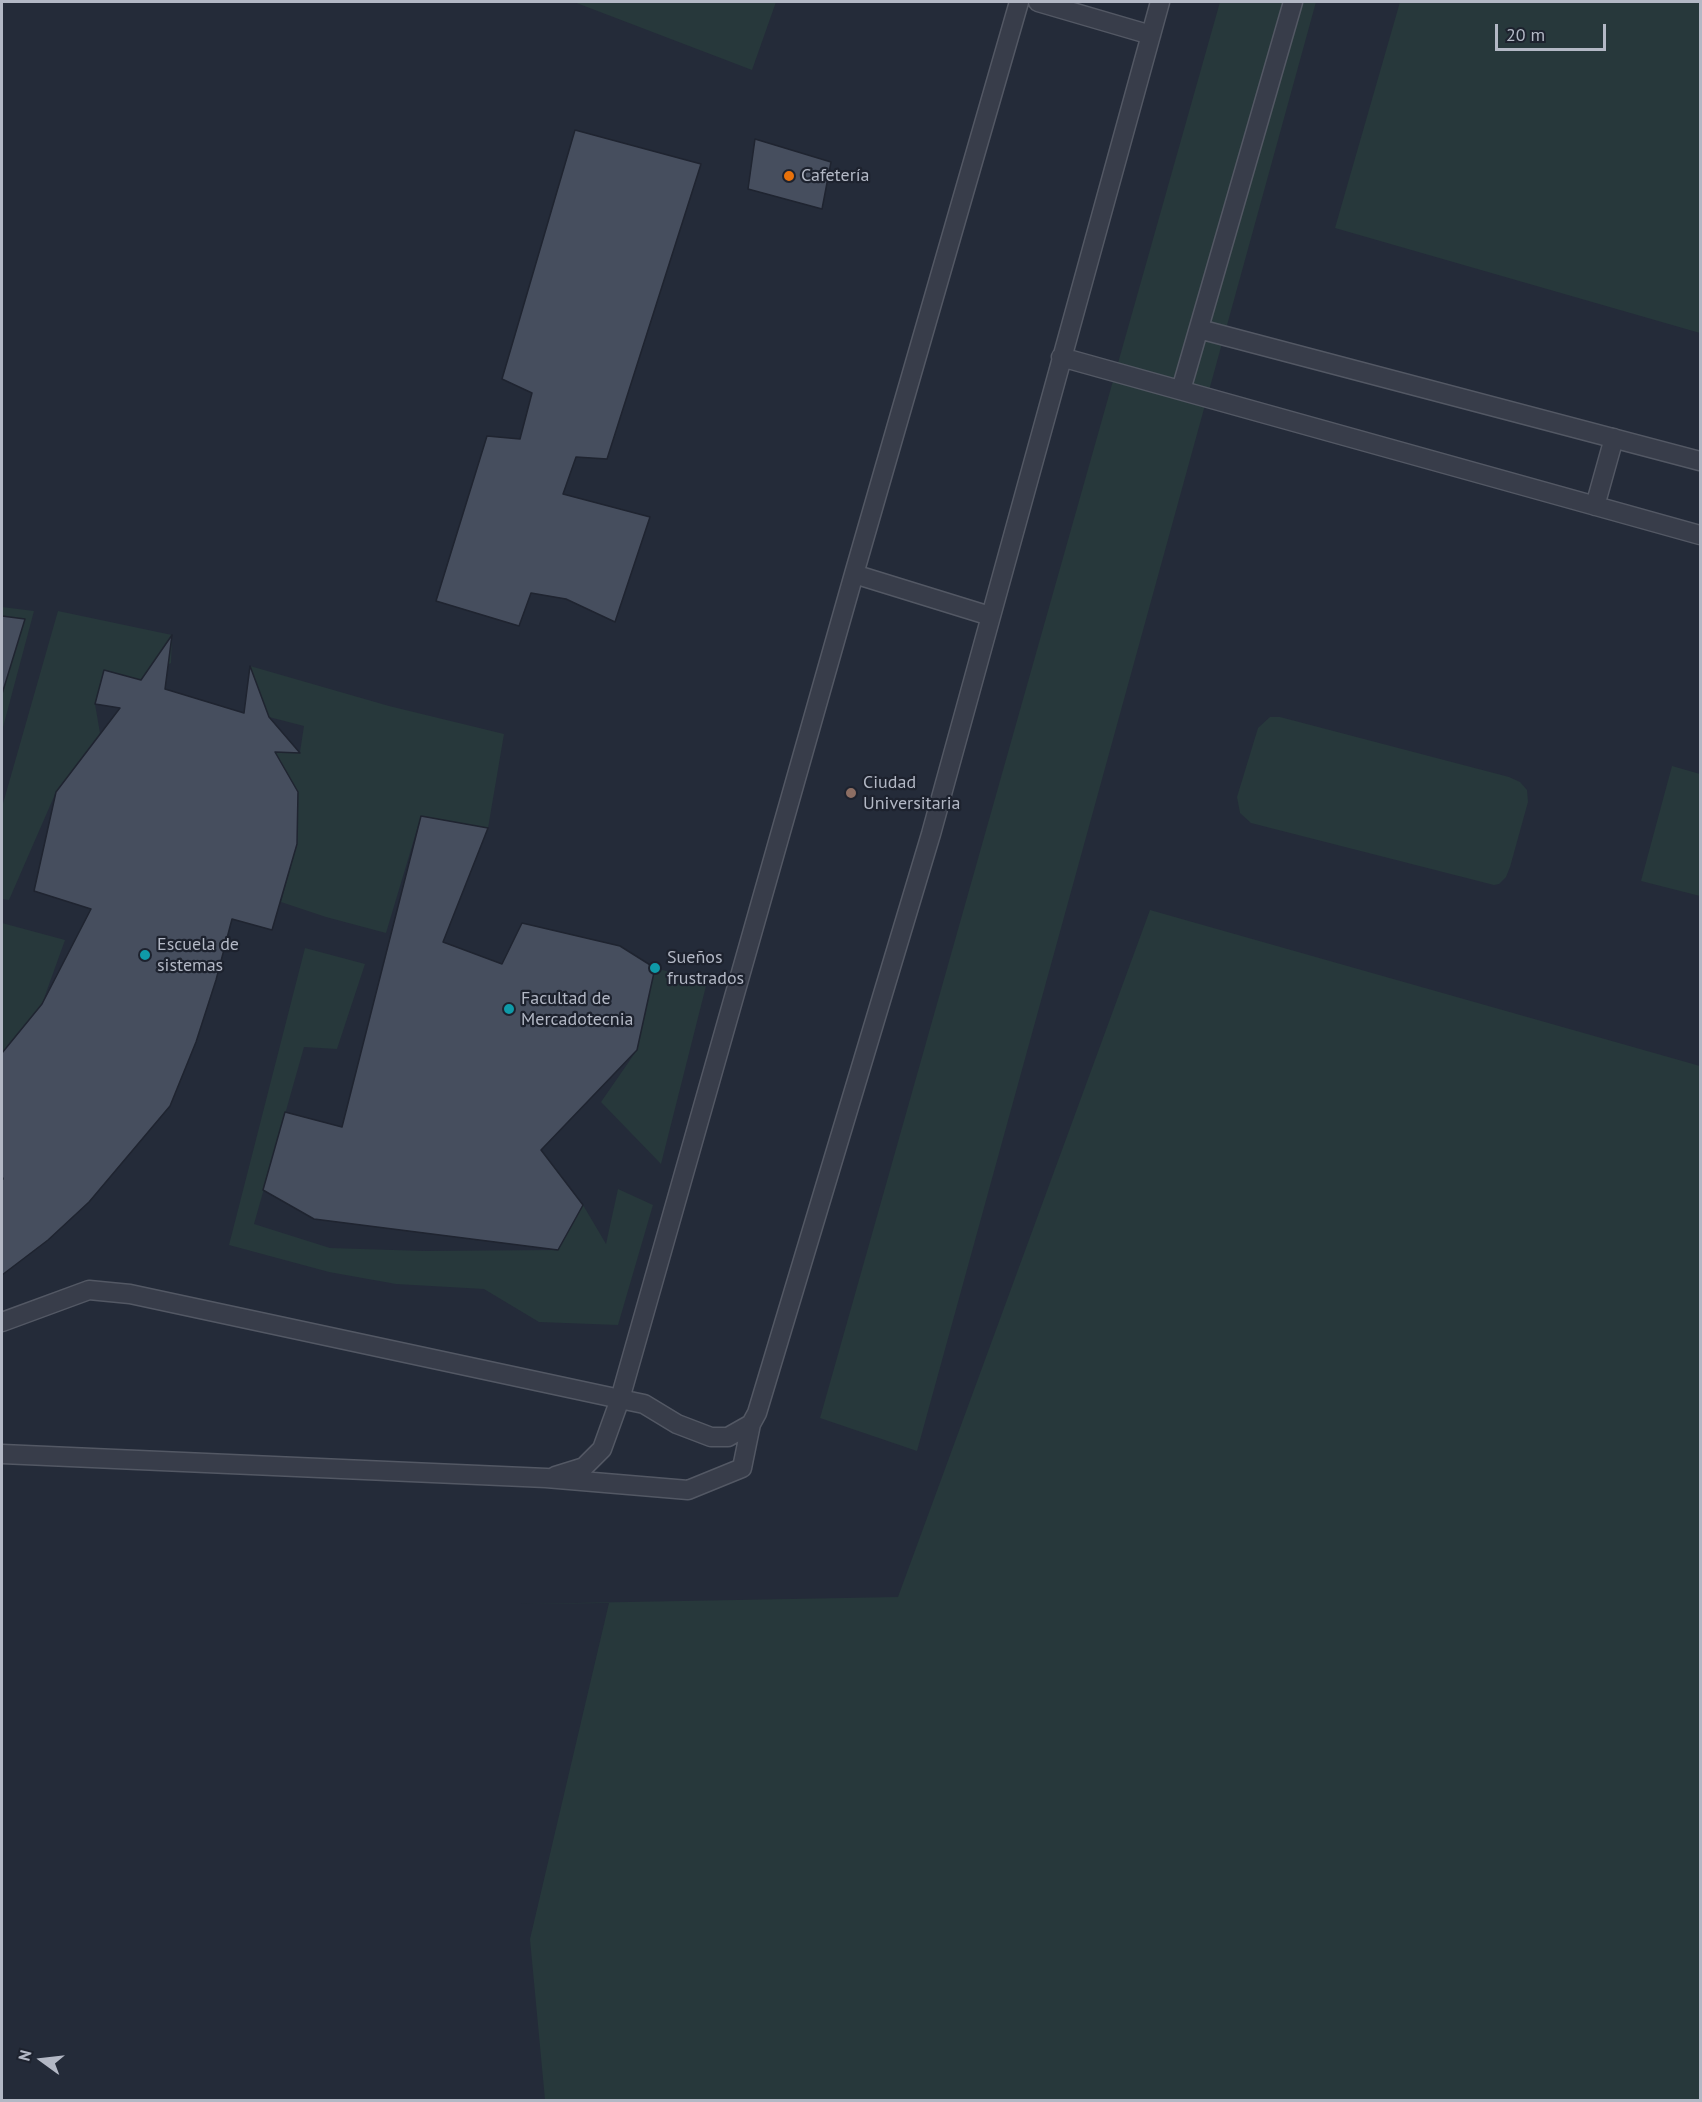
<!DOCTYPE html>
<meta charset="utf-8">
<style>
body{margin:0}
#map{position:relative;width:1702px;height:2102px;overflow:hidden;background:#242b39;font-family:"PT Sans",sans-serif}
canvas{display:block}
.frame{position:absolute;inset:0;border:3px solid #b3b8c5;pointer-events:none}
.north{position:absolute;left:12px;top:2030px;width:60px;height:60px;-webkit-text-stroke:4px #1d222e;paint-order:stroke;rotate:285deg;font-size:16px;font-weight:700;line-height:24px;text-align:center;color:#b3b8c5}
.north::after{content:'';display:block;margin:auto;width:21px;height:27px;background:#b3b8c5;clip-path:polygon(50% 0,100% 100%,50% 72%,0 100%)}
.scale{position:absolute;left:1495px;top:24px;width:111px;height:27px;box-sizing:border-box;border:3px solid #b3b8c5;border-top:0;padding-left:8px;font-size:18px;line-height:21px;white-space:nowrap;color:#b3b8c5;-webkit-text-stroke:4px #1d222e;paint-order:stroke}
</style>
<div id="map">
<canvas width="1702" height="2102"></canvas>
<div class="frame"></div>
<div class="north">N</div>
<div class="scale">20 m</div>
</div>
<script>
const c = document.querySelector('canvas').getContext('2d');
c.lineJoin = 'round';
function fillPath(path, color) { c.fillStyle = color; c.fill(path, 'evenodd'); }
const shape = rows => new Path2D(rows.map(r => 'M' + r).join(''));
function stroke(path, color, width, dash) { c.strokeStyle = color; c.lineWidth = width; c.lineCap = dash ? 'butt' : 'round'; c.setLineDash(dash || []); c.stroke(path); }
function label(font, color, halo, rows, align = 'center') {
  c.font = font + ' "PT Sans",sans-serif'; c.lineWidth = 4.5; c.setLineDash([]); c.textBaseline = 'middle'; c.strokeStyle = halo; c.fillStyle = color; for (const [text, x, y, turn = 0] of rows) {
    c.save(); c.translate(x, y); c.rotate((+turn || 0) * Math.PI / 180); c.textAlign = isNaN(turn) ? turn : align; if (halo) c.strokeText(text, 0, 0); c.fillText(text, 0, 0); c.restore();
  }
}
fillPath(shape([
 [574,2,776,2,752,70],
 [1220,2,1316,2,917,1451,820,1418],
 [1400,2,1700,2,1700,333,1335,228],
 [2,607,34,611,2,731],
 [58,611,172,635,171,663,141,680,104,670,95,704,100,733,56,792,9,900,2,899,2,807],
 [250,666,389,706,504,734,488,828,421,816,386,933,326,917,281,902,297,844,275,752,300,752,304,726,269,717],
 [1270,717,1280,717,1509,777,1520,782,1527,790,1528,802,1510,867,1506,877,1499,884,1494,885,1251,823,1240,813,1237,797,1258,728],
 [1672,766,1700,774,1700,896,1641,881],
 [1150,910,1700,1066,1700,2100,545,2100,530,1939,609,1603,520,1604,898,1597],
 [2,923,65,940,42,1004,2,1053],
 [305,948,365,964,337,1049,304,1047,254,1224,330,1248,424,1251,558,1250,583,1205,606,1244,618,1189,653,1205,618,1325,539,1322,484,1289,396,1284,329,1272,229,1245],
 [655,968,707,982,661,1164,601,1102,637,1050]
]), '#27383b');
const building = shape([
 [575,130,701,164,607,459,576,457,563,494,650,517,615,622,566,599,531,593,519,626,436,601,487,436,520,439,532,393,502,379,575,130],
 [755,139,831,162,822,209,748,189,755,139],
 [2,616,25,619,2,694,2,616],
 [172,635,165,689,244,713,250,666,269,717,300,753,275,752,298,792,297,844,272,930,232,919,216,980,196,1042,170,1106,89,1202,48,1240,2,1275,2,1180,3,1179,2,1176,2,1053,42,1004,91,909,34,891,56,792,120,708,95,704,104,670,141,680,172,635],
 [421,816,488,828,443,942,502,964,522,923,620,946,655,968,637,1050,541,1150,583,1205,558,1250,314,1219,263,1190,285,1112,342,1127,421,816]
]);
fillPath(building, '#464e5e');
stroke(building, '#1f2430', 1.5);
const lane = shape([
 [1019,2,854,574,620,1399,644,1404,677,1424,711,1437,728,1437,751,1424,757,1413,931,834,1160,2],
 [1038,2,1151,35],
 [1199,329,1700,461],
 [1061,357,1700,535],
 [1181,390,1293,2],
 [1595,506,1614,438],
 [854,574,990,616],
 [2,1322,89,1290,130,1294,620,1399,602,1449,584,1467,555,1476],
 [2,1454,546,1478,688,1490,742,1468,751,1424]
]);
stroke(lane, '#535864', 21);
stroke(lane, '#383d4a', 18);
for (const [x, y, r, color] of [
 [789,176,6,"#e8710a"],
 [851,793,6,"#8d6e63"],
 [145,955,6,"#0f9aa8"],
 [655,968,6,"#0f9aa8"],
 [509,1009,6,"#0f9aa8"]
]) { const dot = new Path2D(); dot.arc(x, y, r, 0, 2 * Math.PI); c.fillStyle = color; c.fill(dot); stroke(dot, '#1d222e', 2); }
label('18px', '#b3b8c5', '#1d222e', [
 ["Cafetería",801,176],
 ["Ciudad",863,783],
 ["Universitaria",863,804],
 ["Escuela de",157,945],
 ["sistemas",157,966],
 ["Sueños",667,958],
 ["frustrados",667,979],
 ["Facultad de",521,999],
 ["Mercadotecnia",521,1020]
], 'left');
</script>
